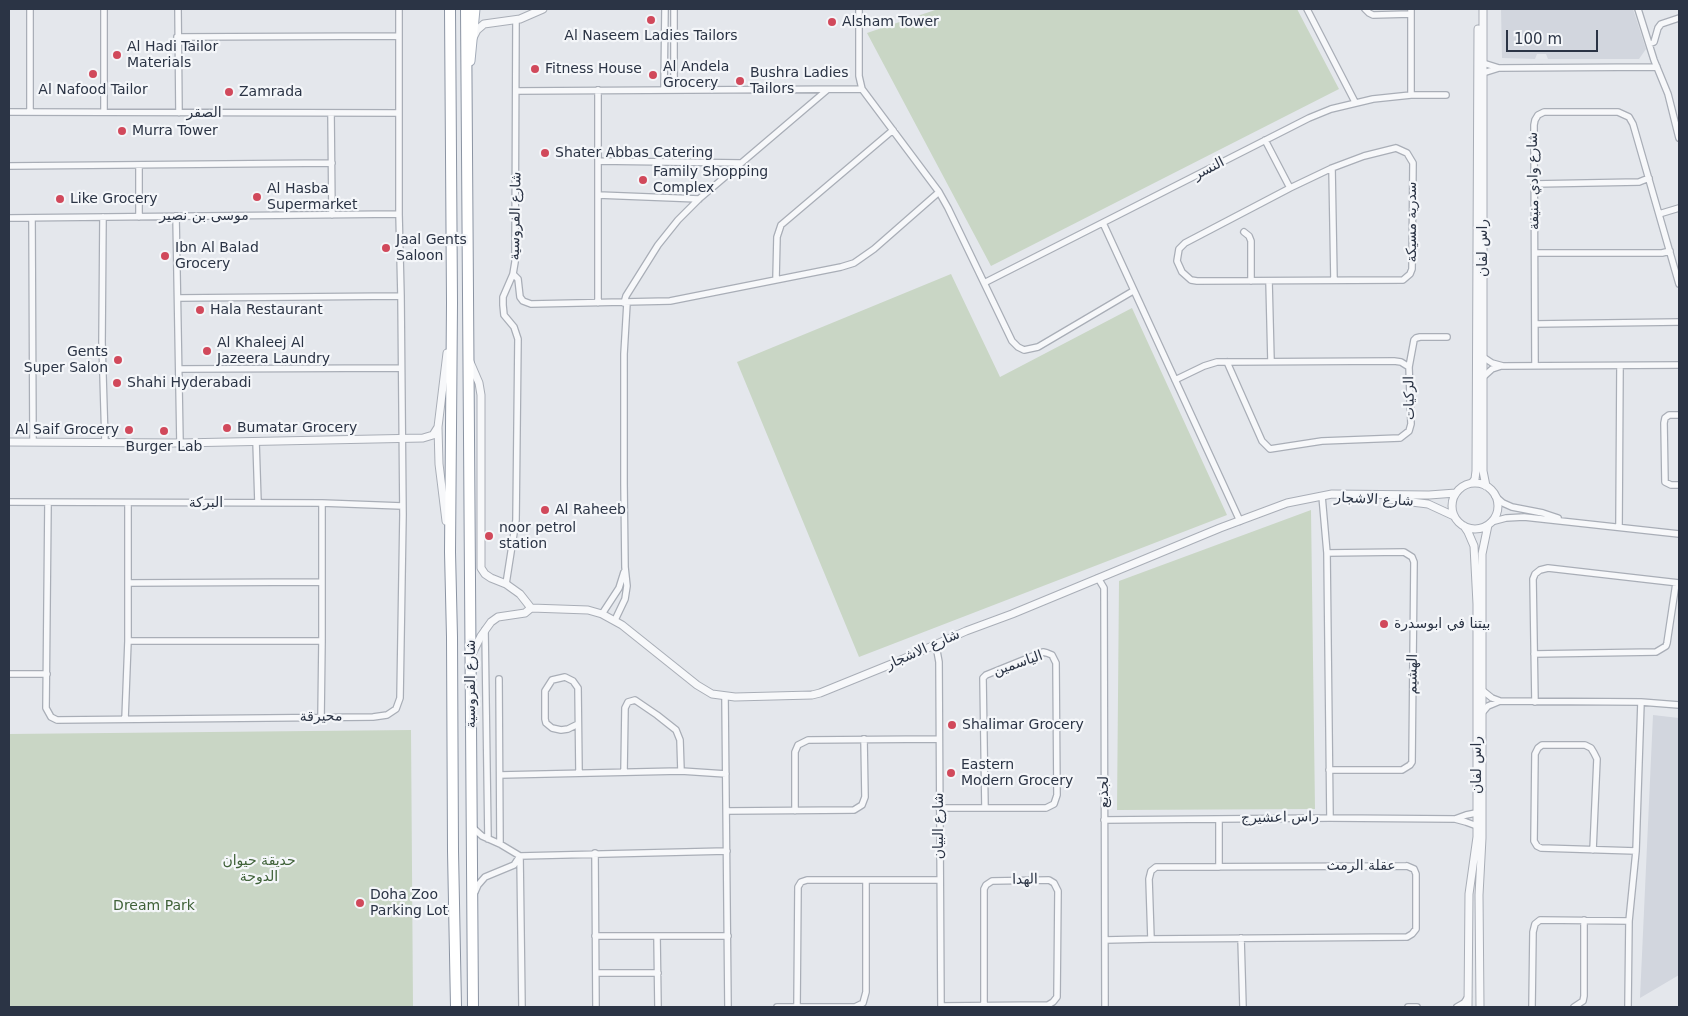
<!DOCTYPE html>
<meta charset="utf-8">
<style>
body{margin:0}
#map{position:relative;width:1688px;height:1016px;overflow:hidden;background:#e4e7ec;font-family:"DejaVu Sans",sans-serif}
canvas{display:block}
.frame{position:absolute;inset:0;border:10px solid #2b3445;pointer-events:none}
.scale{position:absolute;left:1506px;top:30px;width:92px;height:22px;box-sizing:border-box;border:2px solid #2b3445;border-top:0;padding-left:6px;font-size:15px;line-height:18px;white-space:nowrap;color:#2b3445;-webkit-text-stroke:4px #f4f6f9;paint-order:stroke}
</style>
<div id="map">
<canvas width="1688" height="1016"></canvas>
<div class="frame"></div>
<div class="scale">100 m</div>
</div>
<script>
const c = document.querySelector('canvas').getContext('2d');
c.lineJoin = 'round';
function fillPath(path, color) { c.fillStyle = color; c.fill(path, 'evenodd'); }
const shape = rows => new Path2D(rows.map(r => 'M' + r).join(''));
function stroke(path, color, width, dash) { c.strokeStyle = color; c.lineWidth = width; c.lineCap = dash ? 'butt' : 'round'; c.setLineDash(dash || []); c.stroke(path); }
function label(font, color, halo, rows, align = 'center') {
  c.font = font + ' "DejaVu Sans",Vazirmatn,sans-serif'; c.lineWidth = 4.5; c.setLineDash([]); c.textBaseline = 'middle'; c.strokeStyle = halo; c.fillStyle = color; for (const [text, x, y, turn = 0] of rows) {
    c.save(); c.translate(x, y); c.rotate((+turn || 0) * Math.PI / 180); c.textAlign = isNaN(turn) ? turn : align; if (halo) c.strokeText(text, 0, 0); c.fillText(text, 0, 0); c.restore();
  }
}
fillPath(shape([
 [1501,9,1633,9,1646,49,1639,59,1548,59,1546,54,1537,54,1535,59,1502,58],
 [1653,715,1679,718,1679,975,1640,998]
]), '#d2d6de');
fillPath(shape([
 [938,9,1297,9,1339,89,991,266,867,33],
 [951,274,1000,377,1132,308,1227,515,859,657,737,362],
 [1311,510,1315,809,1117,810,1119,581],
 [411,730,413,1007,9,1007,9,734]
]), '#c9d6c5');
const minor = shape([
 [30,9,30,112],
 [178,9,179,113],
 [674,9,674,90],
 [859,9,859,76,862,89,939,192,948,208,1012,341,1018,347,1024,350,1038,347,1133,291],
 [1307,9,1355,102],
 [1365,9,1369,13,1373,15,1411,14],
 [1411,9,1411,95],
 [1638,9,1654,60,1668,94,1679,138],
 [177,37,399,36],
 [1649,44,1654,42,1658,28,1661,24,1679,18],
 [1483,63,1499,68],
 [1483,73,1499,68,1657,67],
 [598,90,598,303],
 [664,90,665,9],
 [516,91,862,89],
 [9,112,399,113],
 [104,112,104,9],
 [331,113,332,215],
 [1265,140,1290,188],
 [1396,148,1407,153,1413,163,1412,269,1410,274,1403,280,1197,281,1191,280,1182,272,1177,261,1179,249,1185,243,1290,188,1332,168,1364,156,1396,148],
 [598,161,741,163],
 [139,165,139,217],
 [9,166,332,163],
 [1332,168,1334,280],
 [1534,184,1639,182,1649,178],
 [598,195,699,199],
 [1659,214,1679,208],
 [176,216,180,443],
 [103,217,102,342,105,442],
 [9,218,399,214],
 [32,218,33,442],
 [1103,223,1240,521],
 [1244,232,1249,236,1251,241,1251,281],
 [1535,253,1662,253,1670,251],
 [513,274,518,279,520,297,523,301,531,304,670,301,841,267,854,263,874,249,939,192],
 [776,279,777,237,781,225,893,130],
 [1269,281,1271,361],
 [984,283,1309,118,1331,109,1373,99,1411,95,1446,95],
 [178,298,401,296],
 [624,303,626,296,658,245,678,220,699,199,827,90],
 [1535,324,1679,322],
 [1483,357,1492,363,1503,366,1679,365],
 [1227,362,1262,441,1270,449,1322,441,1400,438,1409,431,1411,424,1409,367,1414,340,1416,338,1420,337,1447,337],
 [1535,365,1534,125,1535,120,1538,115,1544,112,1618,112,1629,117,1633,124,1679,284],
 [179,369,401,368],
 [1482,378,1492,369,1501,366],
 [1175,380,1204,366,1217,362,1227,362,1394,361,1401,362,1409,367],
 [1679,415,1669,415,1665,418,1664,423,1665,482,1671,485,1679,485],
 [256,441,258,503],
 [1322,496,1327,553,1330,818],
 [1495,496,1503,503,1512,507,1543,513,1558,518],
 [9,502,322,503,402,506],
 [48,503,46,708,51,717,57,720,373,717,387,715,396,709,400,698,403,515,401,296,399,214,399,9],
 [1491,522,1506,518,1524,517,1679,534],
 [1619,526,1620,366],
 [1327,553,1404,552,1412,557,1414,562,1412,762,1410,765,1402,770,1329,770],
 [1098,578,1104,588,1105,1007],
 [128,583,321,582],
 [506,584,516,520,518,339,514,327,504,315,503,305,503,297,513,274,515,262,516,20],
 [602,614,619,588,624,572],
 [615,620,625,599,627,586,625,567,624,484,624,354,627,303],
 [485,630,488,839],
 [128,641,322,641],
 [932,646,937,651,939,662,941,1007],
 [1534,654,1656,652,1666,646,1667,643,1676,583],
 [9,674,47,674],
 [499,679,500,844],
 [1482,690,1492,698,1500,701],
 [725,697,728,1007],
 [1535,702,1533,579,1535,574,1540,570,1548,568,1679,583],
 [1482,713,1488,706,1500,701,1641,702,1679,705],
 [321,718,322,641,322,503],
 [125,719,128,641,128,503],
 [578,724,568,729,561,730,552,728,546,723,545,719,545,691,552,680,565,677,573,681,578,688,579,772],
 [624,772,625,708,628,702,635,700,657,715,676,730,680,740,681,771],
 [500,775,681,771,726,774],
 [939,808,1046,808,1054,804,1057,795,1056,663,1052,655,1047,653,1043,652,986,675,983,678,985,808],
 [727,811,854,810,862,805,865,797,864,739],
 [795,811,795,752,798,745,808,740,939,739],
 [1219,819,1219,867],
 [1455,819,1466,815,1476,813],
 [1104,820,1330,818,1455,819,1466,822,1477,826],
 [472,827,482,836,500,844,520,856,727,851],
 [1593,850,1597,759,1594,753,1591,748,1585,745,1542,745,1538,748,1535,754,1534,841,1537,846,1541,848,1636,851],
 [595,853,596,1007],
 [520,856,522,1007],
 [1407,866,1414,869,1416,874,1416,929,1412,934,1407,937,1151,939,1149,879,1151,871,1156,867,1407,866],
 [475,892,478,885,485,877,514,865,520,856],
 [595,936,728,936],
 [657,936,658,1007],
 [1241,938,1243,1007],
 [1105,940,1151,939],
 [596,973,658,973],
 [941,1006,1048,1005,1053,1002,1057,997,1058,891,1054,883,1049,880,992,881,986,885,984,889,984,1005],
 [1628,1006,1629,921,1636,851,1641,702],
 [777,1007,855,1007,863,1003,866,992,866,880],
 [797,1007,798,887,801,882,807,880,939,880],
 [1408,1007,1417,1007],
 [1457,1007,1464,1003,1468,997],
 [1532,1007,1533,932,1535,924,1540,920,1629,921],
 [1574,1007,1583,1001,1584,996,1584,920]
]);
const tertiary = shape([
 [1483,9,1483,471,1486,486],
 [473,38,477,30,484,24,520,19,543,9],
 [470,362,479,383,481,395,481,568,485,574,491,578,506,584,520,594,531,608],
 [9,442,180,443,423,438,433,435,438,427],
 [1472,483,1475,479,1476,471,1478,29],
 '1452 506a23 23 0 1 1 46 0a23 23 0 1 1-46 0Z',
 [1387,499,1428,504,1454,516],
 [446,521,439,464,438,427,447,353],
 [1464,526,1468,532,1474,546,1477,604,1477,837,1469,894,1468,1007],
 [473,652,481,636,491,622,498,617,525,613,531,608,588,610,602,614,622,625,697,685,712,694,735,697,812,695,820,693,894,663,966,631,1012,614,1220,528,1287,503,1332,494,1429,495,1456,493],
 [1480,1007,1479,895,1482,838,1482,554,1488,525]
]);
const primary = shape([
 [470,61,475,9]
]);
const trunk = shape([
 [450,9,452,303,450,552,452,637,453,851,456,1007],
 [466,9,473,1007]
]);
stroke(minor, '#a9aeb7', 8);
stroke(tertiary, '#a9aeb7', 9);
stroke(primary, '#a3abb8', 11);
stroke(trunk, '#8b94a3', 12);
stroke(minor, '#f7f8fa', 5.5);
stroke(tertiary, '#f7f8fa', 7);
stroke(primary, '#fff', 9);
stroke(trunk, '#fff', 10);
for (const [x, y, r, color] of [
 [651,20,5,"#d1495b"],
 [832,22,5,"#d1495b"],
 [117,55,5,"#d1495b"],
 [535,69,5,"#d1495b"],
 [93,74,5,"#d1495b"],
 [653,75,5,"#d1495b"],
 [740,81,5,"#d1495b"],
 [229,92,5,"#d1495b"],
 [122,131,5,"#d1495b"],
 [545,153,5,"#d1495b"],
 [643,180,5,"#d1495b"],
 [257,197,5,"#d1495b"],
 [60,199,5,"#d1495b"],
 [386,248,5,"#d1495b"],
 [165,256,5,"#d1495b"],
 [200,310,5,"#d1495b"],
 [207,351,5,"#d1495b"],
 [118,360,5,"#d1495b"],
 [117,383,5,"#d1495b"],
 [227,428,5,"#d1495b"],
 [129,430,5,"#d1495b"],
 [164,431,5,"#d1495b"],
 [545,510,5,"#d1495b"],
 [489,536,5,"#d1495b"],
 [1384,624,5,"#d1495b"],
 [952,725,5,"#d1495b"],
 [951,773,5,"#d1495b"],
 [360,903,5,"#d1495b"]
]) { const dot = new Path2D(); dot.arc(x, y, r, 0, 2 * Math.PI); c.fillStyle = color; c.fill(dot); stroke(dot, '#f4f6f9', 2); }
label('14px', '#2b3445', '#f4f6f9', [
 ["Alsham Tower",842,22],
 ["Al Naseem Ladies Tailors",651,36,"center"],
 ["Al Hadi Tailor",127,47],
 ["Materials",127,63],
 ["Al Andela",663,67],
 ["Grocery",663,83],
 ["Fitness House",545,69],
 ["Bushra Ladies",750,73],
 ["Tailors",750,89],
 ["Al Nafood Tailor",93,90,"center"],
 ["Zamrada",239,92],
 ["Murra Tower",132,131],
 ["Shater Abbas Catering",555,153],
 ["Family Shopping",653,172],
 ["Complex",653,188],
 ["Al Hasba",267,189],
 ["Supermarket",267,205],
 ["Like Grocery",70,199],
 ["Jaal Gents",396,240],
 ["Saloon",396,256],
 ["Ibn Al Balad",175,248],
 ["Grocery",175,264],
 ["Hala Restaurant",210,310],
 ["Al Khaleej Al",217,343],
 ["Jazeera Laundry",217,359],
 ["Gents",108,352,"right"],
 ["Super Salon",108,368,"right"],
 ["Shahi Hyderabadi",127,383],
 ["Bumatar Grocery",237,428],
 ["Al Saif Grocery",119,430,"right"],
 ["Burger Lab",164,447,"center"],
 ["Al Raheeb",555,510],
 ["noor petrol",499,528],
 ["station",499,544],
 ["بيتنا في ابوسدرة",1394,624],
 ["Shalimar Grocery",962,725],
 ["Eastern",961,765],
 ["Modern Grocery",961,781],
 ["Doha Zoo",370,895],
 ["Parking Lot",370,911]
], 'left');
label('14px', '#2b3445', '#f4f6f9', [
 ["الصقر",204,113],
 ["النسر",1209,169,-27],
 ["شارع وادي منيفة",1534,181,-91],
 ["موسى بن نصير",204,216],
 ["شارع الفروسية",516,216,-89],
 ["سدرية مسيكة",1412,222,-90],
 ["راس لفان",1483,248,-90],
 ["الركيات",1410,398,-91],
 ["شارع الاشجار",1374,500,3],
 ["البركة",206,503],
 ["شارع الاشجار",923,650,-24],
 ["الياسمين",1018,664,-19],
 ["الهشيم",1413,674,-89],
 ["شارع الفروسية",471,684,-90],
 ["محيرقة",321,717,-1],
 ["راس لفان",1477,765,-90],
 ["لجذيع",1104,792,-90],
 ["راس اعشيرج",1280,818,-1],
 ["شارع البيان",939,826,-90],
 ["عقلة الرمث",1361,866],
 ["الهدا",1025,880,-1]
]);
label('14px', '#3f6138', '#f4f6f9', [
 ["حديقة حيوان",259,861],
 ["الدوحة",259,877],
 ["Dream Park",154,906]
]);
</script>
